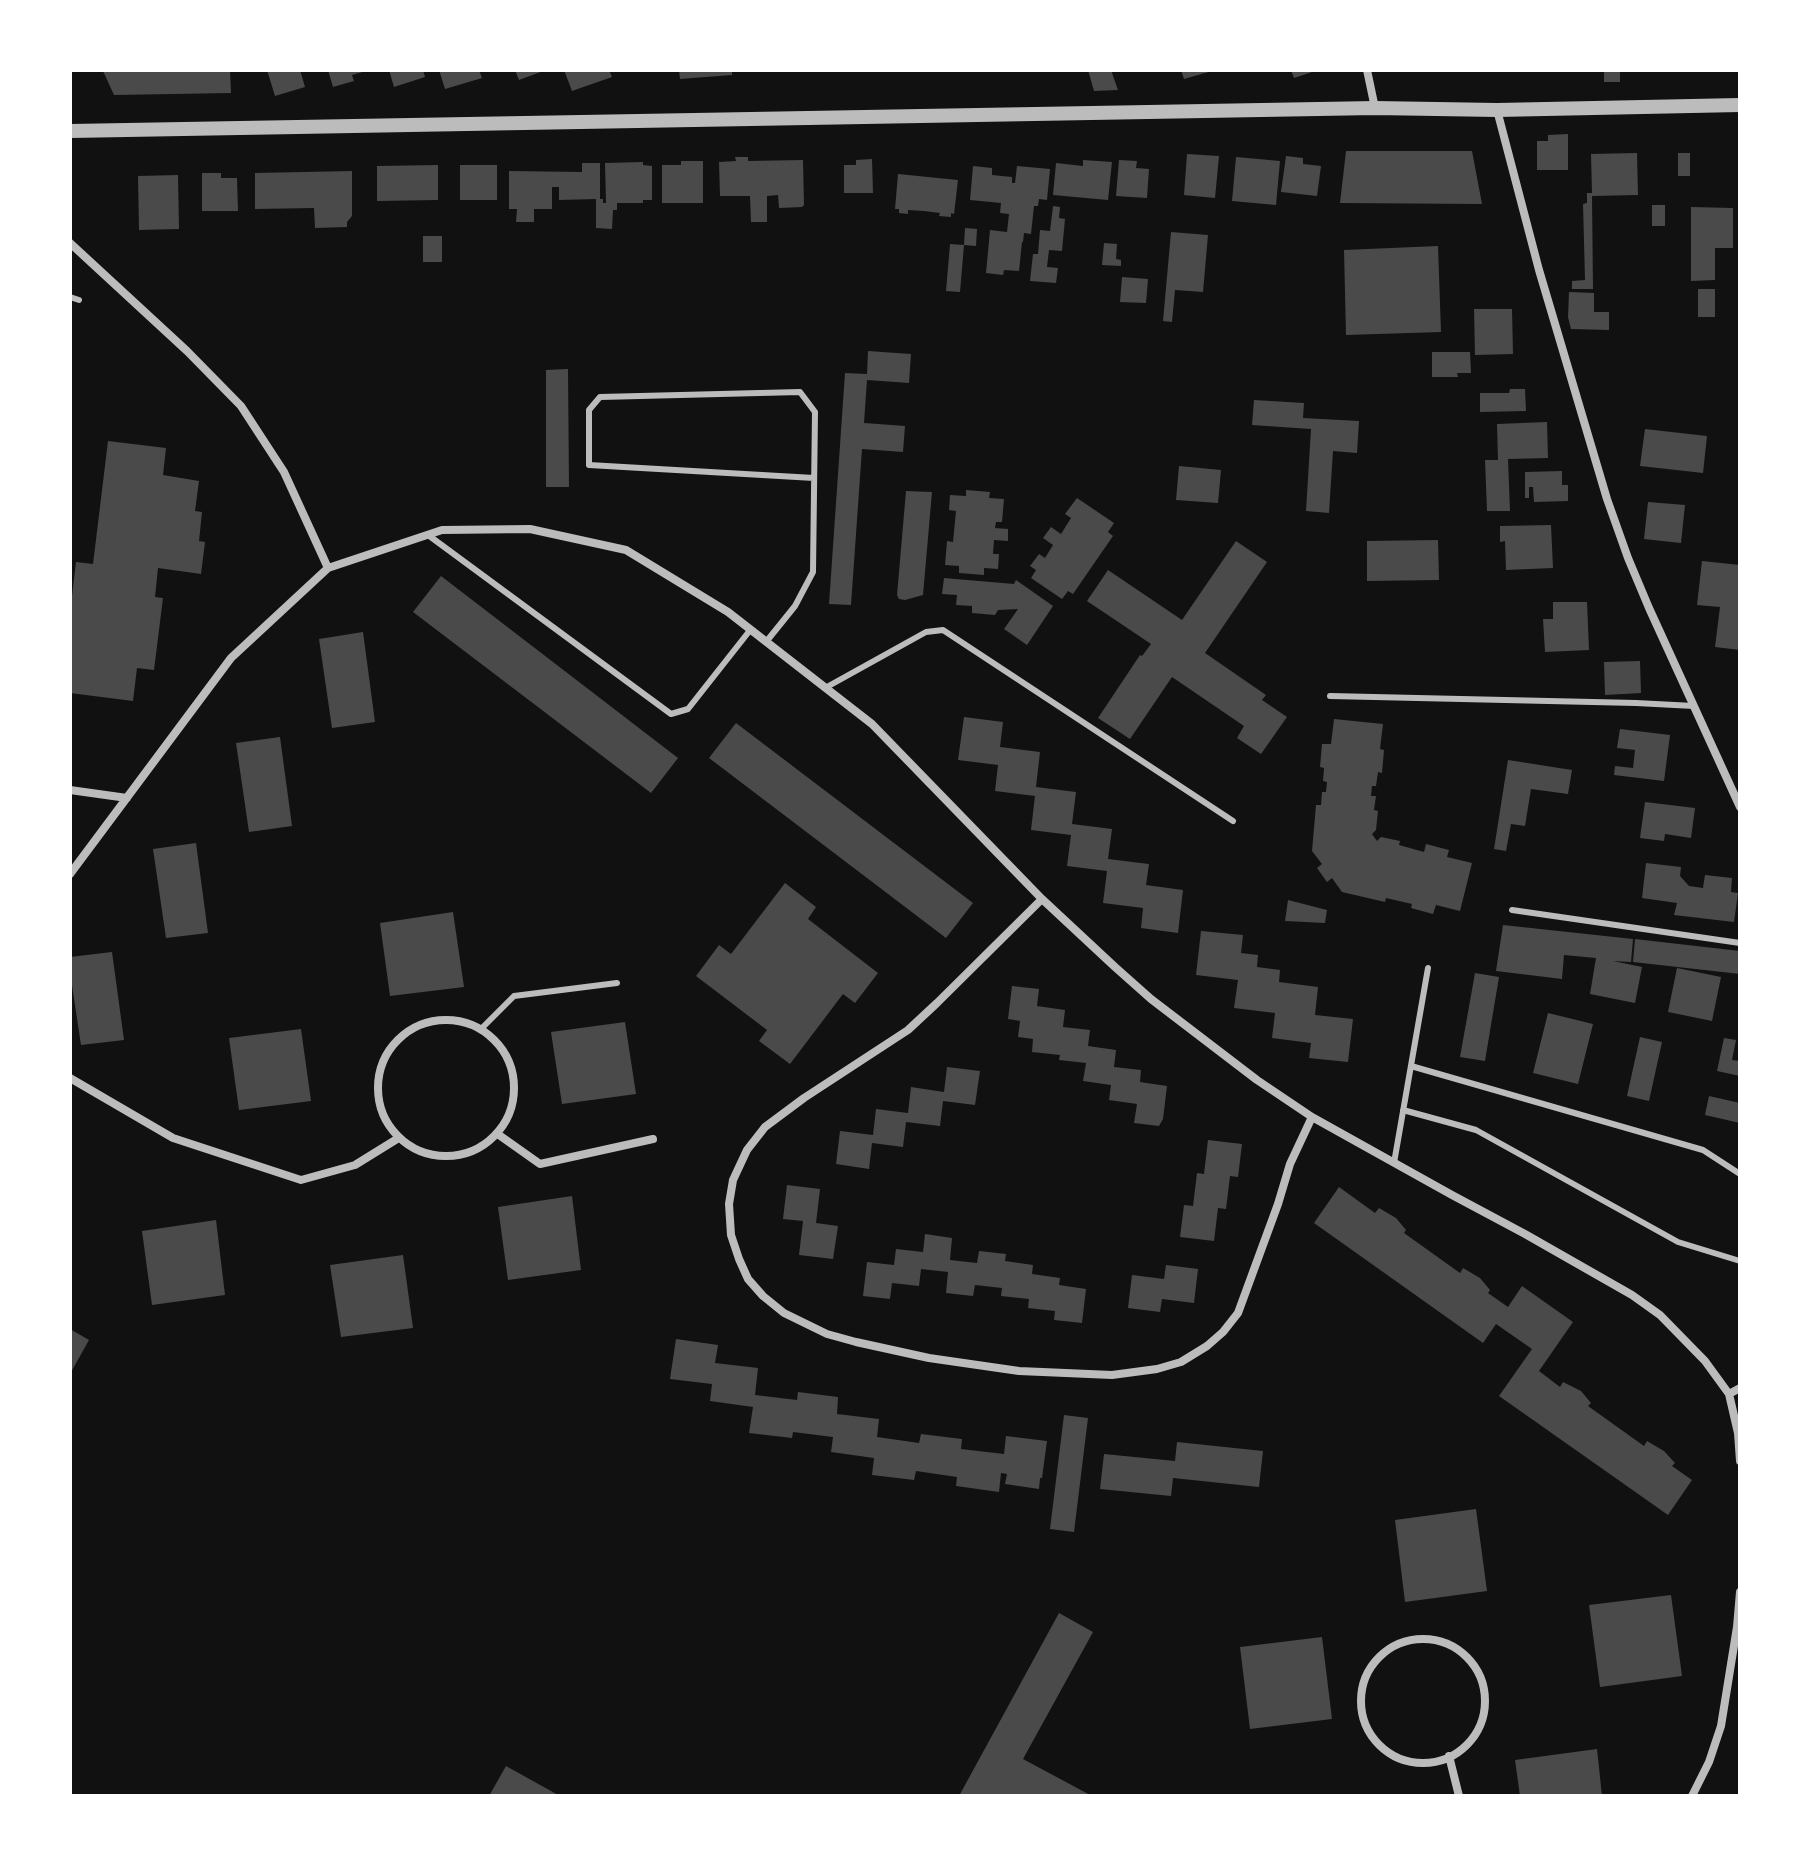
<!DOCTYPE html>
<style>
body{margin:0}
#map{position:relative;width:1810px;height:1866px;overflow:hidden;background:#111;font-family:"Nunito Sans",sans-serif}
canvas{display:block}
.frame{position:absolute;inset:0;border:72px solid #fff;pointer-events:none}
</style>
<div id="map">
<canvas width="1810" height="1866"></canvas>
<div class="frame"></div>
</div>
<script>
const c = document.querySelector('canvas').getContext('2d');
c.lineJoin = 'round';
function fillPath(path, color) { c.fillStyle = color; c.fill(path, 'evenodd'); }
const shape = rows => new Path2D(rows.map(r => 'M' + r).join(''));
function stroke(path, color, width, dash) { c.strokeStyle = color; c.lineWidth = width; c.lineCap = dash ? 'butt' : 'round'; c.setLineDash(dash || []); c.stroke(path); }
fillPath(shape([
 [105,70,230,70,231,93,114,95,103,71],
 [267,70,300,70,305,87,275,96],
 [328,70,366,70,366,71,352,75,354,81,333,87],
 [389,70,423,70,425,77,394,87],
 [439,70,479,70,482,78,445,89],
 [515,70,546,70,519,80],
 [564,70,609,70,612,77,572,91],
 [679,70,732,70,732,75,680,79],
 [1088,70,1111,70,1118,90,1094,91],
 [1181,70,1212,70,1212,71,1184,79],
 [1291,70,1318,70,1294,78],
 [1604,70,1620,70,1620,82,1604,82],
 [1568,134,1568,170,1537,170,1537,141,1548,141,1548,135],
 [1346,151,1472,151,1482,204,1340,203],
 [1637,153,1638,195,1592,196,1593,289,1572,289,1572,281,1585,280,1583,204,1587,203,1587,193,1592,193,1591,154],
 [1678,153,1690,153,1690,176,1678,176],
 [1187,154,1219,156,1215,198,1184,195],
 [1286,156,1303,158,1303,164,1321,166,1317,196,1281,192],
 [735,157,748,157,748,161,803,160,804,205,802,207,779,208,778,195,767,196,767,222,751,222,750,196,720,196,719,162,736,161],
 [1236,157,1280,161,1276,205,1232,201],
 [872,159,873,193,844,193,844,165,856,165,856,160],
 [1083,160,1112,162,1108,200,1053,195,1056,163,1083,166],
 [1119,160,1137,161,1136,168,1149,169,1147,198,1116,196],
 [681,161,703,161,703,203,662,203,662,165,681,165],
 [643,162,643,165,652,166,652,200,643,200,643,203,617,203,617,210,613,210,612,229,596,228,596,199,559,200,559,187,552,187,552,209,534,209,534,222,516,222,517,209,509,209,509,171,582,172,582,163,600,163,600,199,603,199,603,203,606,203,605,163],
 [438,165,438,200,377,201,377,166],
 [460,165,497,165,497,200,460,200],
 [973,166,992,168,992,175,1012,177,1012,183,1015,183,1017,166,1050,169,1047,200,1039,199,1038,206,1034,206,1031,234,1024,233,1023,242,1022,242,1019,271,1004,270,1003,275,986,273,990,230,1007,232,1009,214,1000,213,1001,203,970,200],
 [352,171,352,216,347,222,347,227,315,228,314,208,255,209,255,173],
 [202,173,221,173,221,178,237,178,238,211,202,211],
 [898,174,958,180,954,214,951,213,951,217,939,216,940,213,924,211,908,210,908,214,899,213,899,209,895,209],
 [178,175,179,229,139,230,138,176],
 [1652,205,1665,205,1665,226,1652,226],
 [1053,206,1060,207,1059,218,1065,219,1062,251,1049,250,1047,267,1058,268,1056,283,1030,281,1033,254,1038,254,1040,230,1050,231],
 [1691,207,1733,208,1733,248,1715,248,1715,280,1691,281],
 [965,228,977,229,976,246,964,245],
 [1171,232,1208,235,1203,292,1175,290,1172,322,1163,321],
 [423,236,442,236,442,262,423,262],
 [1104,243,1117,244,1116,259,1121,260,1121,266,1102,265],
 [950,244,964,245,960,292,946,291],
 [1438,246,1441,332,1346,335,1344,250],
 [1122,277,1148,279,1146,303,1120,302],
 [1698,289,1715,289,1715,317,1698,317],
 [1569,292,1594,293,1594,312,1609,312,1609,330,1571,329,1568,317],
 [1474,309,1512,309,1513,354,1475,355],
 [868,351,911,354,909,383,867,380,864,423,905,426,903,452,862,449,851,605,829,604,845,373,867,374],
 [1432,352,1470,352,1471,373,1457,373,1458,377,1432,377],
 [568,369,569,487,546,487,546,370],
 [1510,389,1525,389,1526,411,1480,412,1480,393,1509,393],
 [1254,400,1304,403,1303,418,1359,421,1357,453,1333,451,1329,513,1306,511,1311,429,1252,425],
 [1547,422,1548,458,1508,459,1510,511,1487,511,1485,460,1498,460,1497,424],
 [1645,429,1707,436,1703,473,1640,466],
 [108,441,166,448,163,475,199,481,195,511,202,512,199,541,205,542,201,574,158,568,155,597,163,598,154,670,137,668,133,701,70,693,70,613,76,562,93,564],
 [1179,466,1221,470,1218,503,1176,500],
 [1562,471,1562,485,1568,485,1568,501,1534,502,1533,487,1529,487,1529,498,1525,498,1525,472],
 [966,490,990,492,989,498,1004,499,1002,522,996,522,995,528,1008,529,1008,541,994,540,993,554,999,554,998,569,984,568,984,575,959,573,959,566,945,565,947,541,953,542,956,511,949,510,950,495,966,496],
 [906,491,932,492,923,595,905,600,899,599,897,595],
 [1077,498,1114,523,1108,532,1113,536,1073,594,1068,591,1062,599,1031,578,1036,570,1030,566,1039,554,1045,558,1053,545,1043,538,1051,527,1061,534,1071,518,1065,514],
 [1648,502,1685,505,1681,543,1644,539],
 [1551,525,1553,568,1506,570,1505,541,1500,542,1500,526],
 [1438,540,1439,580,1367,581,1367,541],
 [1236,541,1267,562,1205,653,1266,695,1262,700,1287,717,1261,754,1237,738,1244,726,1172,677,1130,739,1098,718,1140,655,1142,656,1151,644,1087,601,1108,570,1182,620],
 [1702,561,1740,565,1740,650,1715,647,1720,607,1697,605],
 [441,576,678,758,651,793,413,612],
 [944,578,1014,584,1016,580,1053,606,1027,645,1004,629,1018,609,998,610,995,615,972,613,972,606,956,605,957,595,942,594],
 [1553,602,1587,602,1589,650,1545,652,1543,619,1553,619],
 [363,632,375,722,332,728,319,639],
 [1640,661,1641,693,1605,695,1604,662],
 [964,717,1003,722,1000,747,1040,752,1036,787,1076,792,1072,824,1112,829,1108,859,1149,864,1146,885,1183,890,1178,933,1141,928,1143,908,1103,903,1107,871,1067,866,1071,835,1031,830,1035,796,995,791,998,765,958,760],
 [1334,719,1383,724,1380,749,1384,750,1382,773,1378,772,1376,786,1372,786,1371,796,1376,796,1374,810,1378,811,1376,830,1372,834,1377,841,1381,837,1400,841,1399,845,1424,852,1426,844,1449,850,1447,857,1472,863,1460,911,1436,905,1433,914,1411,908,1412,904,1386,898,1385,902,1342,892,1332,878,1327,882,1317,868,1322,864,1312,851,1316,805,1321,805,1322,792,1326,792,1327,782,1323,781,1324,768,1320,767,1322,744,1331,744],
 [736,723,973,903,946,938,709,758],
 [1620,729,1670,735,1664,781,1614,775,1615,766,1633,768,1635,750,1617,748],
 [280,737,292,826,249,832,236,743],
 [1508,760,1572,770,1568,794,1531,789,1525,826,1511,824,1506,851,1494,849],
 [1645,802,1695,808,1691,838,1665,834,1664,841,1640,838],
 [196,843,208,933,166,938,153,849],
 [1646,863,1681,867,1680,876,1689,886,1703,888,1705,875,1732,878,1731,892,1738,893,1734,922,1674,915,1677,903,1642,898],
 [785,883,816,907,808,919,878,973,855,1003,843,994,790,1064,759,1041,767,1030,696,976,719,945,731,954],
 [1288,900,1327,910,1325,923,1285,921],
 [453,912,464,987,390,996,380,923],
 [1503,925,1633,939,1631,962,1613,961,1642,967,1635,1003,1590,994,1596,958,1564,955,1562,979,1496,971],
 [1201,931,1243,935,1241,953,1258,955,1257,967,1280,970,1279,982,1318,987,1315,1015,1353,1019,1348,1062,1309,1058,1311,1043,1272,1038,1275,1013,1234,1008,1238,980,1196,975],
 [1635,939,1740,951,1740,974,1633,962],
 [112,952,124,1040,81,1045,70,972,70,957],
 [1677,968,1721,977,1712,1021,1668,1012],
 [1475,973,1499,977,1485,1061,1460,1057],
 [1012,986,1039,989,1037,1006,1065,1010,1063,1027,1090,1030,1088,1046,1116,1050,1114,1067,1141,1070,1140,1082,1167,1086,1163,1119,1159,1126,1134,1123,1137,1104,1109,1100,1111,1085,1083,1081,1086,1063,1059,1060,1060,1055,1032,1052,1033,1039,1018,1037,1020,1021,1008,1019],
 [1548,1013,1593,1024,1578,1084,1533,1073],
 [625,1022,636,1094,562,1104,551,1032],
 [301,1029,311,1101,239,1110,229,1038],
 [1640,1037,1662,1042,1649,1101,1627,1096],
 [1724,1038,1736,1040,1732,1060,1740,1061,1740,1076,1717,1071],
 [947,1067,980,1071,975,1105,943,1101,940,1126,906,1122,903,1147,872,1143,869,1169,836,1164,840,1131,873,1135,876,1109,908,1113,911,1087,944,1092],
 [1709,1096,1740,1103,1740,1123,1705,1115],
 [1208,1140,1242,1144,1238,1177,1230,1176,1226,1209,1218,1208,1214,1241,1180,1237,1184,1205,1193,1206,1197,1173,1204,1174],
 [787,1185,820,1189,816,1223,838,1226,833,1259,799,1255,803,1221,783,1219],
 [1339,1187,1375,1213,1379,1208,1396,1218,1406,1230,1404,1233,1460,1273,1463,1268,1480,1278,1490,1290,1488,1293,1508,1307,1522,1286,1573,1322,1539,1371,1560,1387,1563,1382,1581,1391,1591,1403,1588,1406,1644,1446,1647,1441,1664,1451,1675,1463,1672,1466,1692,1480,1668,1515,1499,1396,1532,1349,1496,1324,1483,1343,1314,1223],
 [572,1196,581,1270,508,1280,498,1207],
 [216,1220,225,1295,152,1305,142,1231],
 [925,1234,952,1238,950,1260,977,1263,979,1251,1006,1254,1005,1261,1033,1265,1032,1274,1060,1278,1059,1285,1086,1289,1082,1323,1054,1320,1055,1311,1028,1308,1029,1299,1001,1296,1002,1288,975,1285,973,1296,946,1293,948,1272,921,1269,919,1286,892,1283,890,1299,863,1296,867,1262,894,1265,896,1249,923,1252],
 [403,1255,413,1328,341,1337,330,1265],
 [1166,1265,1198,1269,1194,1303,1162,1299,1160,1312,1128,1308,1132,1275,1164,1279],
 [70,1329,89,1340,70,1374],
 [676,1339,718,1345,715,1363,758,1368,755,1395,797,1400,798,1392,838,1397,837,1414,879,1419,877,1437,919,1443,921,1434,962,1439,961,1449,1004,1454,1006,1436,1047,1441,1042,1478,1040,1478,1039,1489,1005,1484,1007,1474,1001,1473,999,1492,956,1486,957,1477,916,1471,914,1480,872,1475,874,1458,831,1452,833,1437,793,1432,792,1438,749,1433,753,1407,710,1401,712,1384,670,1379],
 [1064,1415,1088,1418,1074,1532,1050,1529],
 [1177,1442,1263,1451,1259,1487,1173,1478,1171,1496,1100,1489,1104,1454,1175,1461],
 [1476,1509,1487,1591,1405,1602,1395,1520],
 [1671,1595,1682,1676,1600,1687,1589,1605],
 [1059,1613,1093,1632,1023,1759,1092,1796,959,1796],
 [1322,1637,1332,1719,1250,1729,1240,1647],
 [1597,1749,1602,1796,1520,1796,1515,1760],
 [506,1766,560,1796,489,1796]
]), '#4a4a4a');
stroke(shape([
 [70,297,79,300],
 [428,535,671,714,688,709,751,629],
 [766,642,795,606,813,572,815,412,800,392,600,397,589,410,589,465,814,478],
 [825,688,926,632,943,630,1233,821],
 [1330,696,1636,703,1694,706],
 [1512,910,1740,943],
 [482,1028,514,996,617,983],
 [1411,1066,1703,1150,1740,1174],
 [1403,1110,1476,1130,1678,1242,1740,1261],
 [1394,1163,1428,968]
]), '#bcbcbc', 6);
stroke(shape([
 [1367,70,1375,108],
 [1497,110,1539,270,1607,499,1628,558,1649,608,1740,807],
 [70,243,187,351,241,406,284,472,328,568],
 [70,790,127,798],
 [70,874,231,658,328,568,442,530,530,529,626,550,728,612,872,724,1042,899,1115,967,1151,999,1257,1080,1312,1117,1452,1195,1525,1234,1632,1295,1660,1315,1705,1361,1729,1394,1738,1433,1740,1461],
 [1042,899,937,1003,908,1030,804,1098,765,1127,747,1150,733,1180,729,1204,731,1235,739,1259,748,1279,763,1296,784,1313,827,1334,856,1342,929,1358,1019,1371,1112,1375,1157,1369,1181,1362,1207,1346,1223,1332,1238,1313,1278,1204,1290,1164,1312,1117],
 '378 1088a68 68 0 1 1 136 0a68 68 0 1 1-136 0Z',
 [70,1078,173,1138,301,1180,355,1165,397,1139],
 [499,1135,540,1164,653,1139],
 [1729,1394,1740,1388],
 '1361 1701a62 62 0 1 1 124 0a62 62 0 1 1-124 0Z',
 [1449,1756,1459,1796],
 [1692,1796,1709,1762,1721,1726,1737,1627,1740,1592]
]), '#bcbcbc', 8);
stroke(shape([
 [70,131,1375,108,1497,110,1740,105]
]), '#bcbcbc', 14);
</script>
